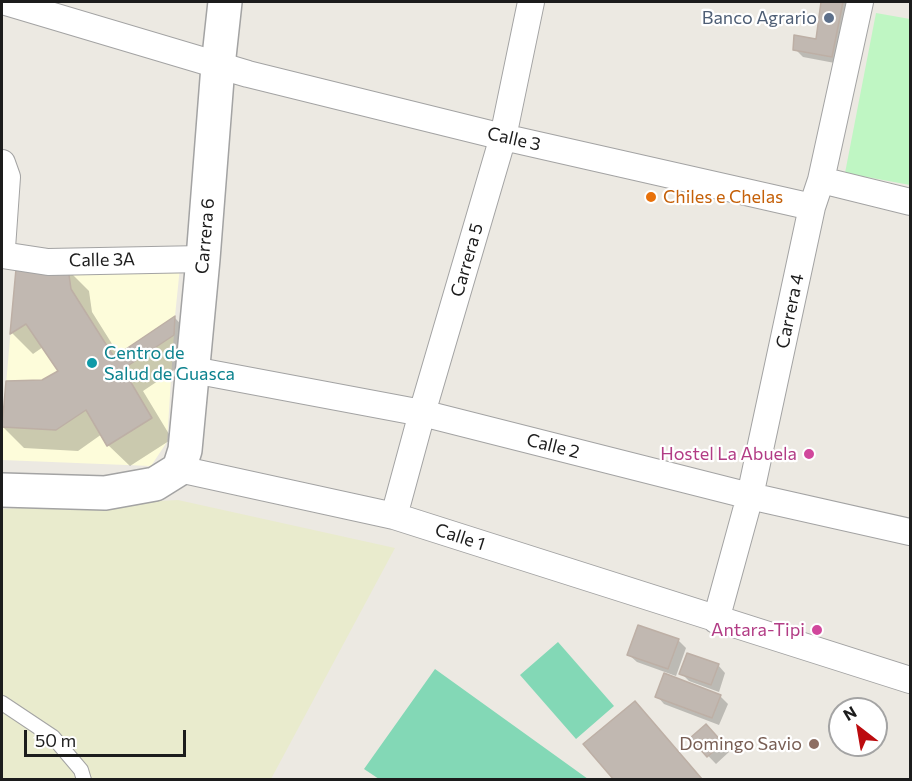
<!DOCTYPE html>
<style>
body{margin:0}
#map{position:relative;width:912px;height:781px;overflow:hidden;background:#ece9e2;font-family:Commissioner,sans-serif}
canvas{display:block}
.frame{position:absolute;inset:0;border:3px solid #1c1c1c;pointer-events:none}
.north{position:absolute;left:828px;top:697px;width:60px;height:60px;box-sizing:border-box;background:#fff;border:2px solid #a4a4a4;border-radius:50%;rotate:329deg;font-size:16px;font-weight:700;line-height:24px;text-align:center;color:#1c1c1c}
.north::after{content:'';display:block;margin:auto;width:21px;height:27px;background:#bc0b0e;clip-path:polygon(50% 0,100% 100%,50% 72%,0 100%)}
.scale{position:absolute;left:24px;top:730px;width:162px;height:27px;box-sizing:border-box;border:3px solid #1c1c1c;border-top:0;padding-left:8px;font-size:18px;line-height:21px;white-space:nowrap;color:#1c1c1c;-webkit-text-stroke:4px #fff;paint-order:stroke}
</style>
<div id="map">
<canvas width="912" height="781"></canvas>
<div class="frame"></div>
<div class="north">N</div>
<div class="scale">50 m</div>
</div>
<script>
const c = document.querySelector('canvas').getContext('2d');
c.lineJoin = 'round';
function fillPath(path, color) { c.fillStyle = color; c.fill(path, 'evenodd'); }
const shape = rows => new Path2D(rows.map(r => 'M' + r).join(''));
function stroke(path, color, width, dash) { c.strokeStyle = color; c.lineWidth = width; c.lineCap = dash ? 'butt' : 'round'; c.setLineDash(dash || []); c.stroke(path); }
function label(font, color, halo, rows, align = 'center') {
  c.font = font + ' Commissioner,sans-serif'; c.lineWidth = 4.5; c.setLineDash([]); c.textBaseline = 'middle'; c.strokeStyle = halo; c.fillStyle = color; for (const [text, x, y, turn = 0] of rows) {
    c.save(); c.translate(x, y); c.rotate((+turn || 0) * Math.PI / 180); c.textAlign = isNaN(turn) ? turn : align; if (halo) c.strokeText(text, 0, 0); c.fillText(text, 0, 0); c.restore();
  }
}
fillPath(shape([
 [180,267,175,316,167,442,151,466,2,460,2,431,16,269]
]), '#fdfcda');
fillPath(shape([
 [178,500,395,548,271,779,2,779,2,509]
]), '#e9ebcd');
fillPath(shape([
 [876,13,910,19,910,185,845,173]
]), '#bff6c3');
fillPath(shape([
 [558,642,614,706,576,739,520,675],
 [435,669,588,779,379,779,364,769]
]), '#83d8b6');
fillPath(shape([
 [822,2,850,2,840,64,803,57,795,49,817,40],
 [17,270,68,270,89,291,92,312,119,355,175,318,195,339,195,356,143,391,172,439,130,466,108,445,102,434,78,451,24,448,3,427,43,382,60,371,43,347,33,354,12,333],
 [678,640,686,648,676,676,637,662,629,655],
 [718,665,725,673,719,692,689,681,681,673],
 [657,696,720,696,728,704,719,725,664,704],
 [714,734,729,752,716,764,692,739]
]), '#0003');
const building = shape([
 [821,2,843,2,832,57,793,50,794,35,816,39,821,2],
 [68,268,71,289,114,357,175,316,174,335,123,369,152,418,107,446,86,410,56,430,2,427,6,381,42,380,58,371,26,324,10,334,16,269,68,268],
 [638,625,679,639,668,669,627,655,638,625],
 [687,653,719,664,711,685,679,674,687,653],
 [664,673,721,695,712,718,655,697,664,673],
 [635,701,702,779,701,780,614,780,583,744,635,701],
 [706,724,723,743,707,757,690,738,706,724]
]);
fillPath(building, '#c1b8b1');
stroke(building, '#bdafa5', 1.5);
const service = shape([
 [2,703,53,737,81,770,84,780]
]);
const minor = shape([
 [6,2,248,74,503,137,812,207],
 [2,163,7,177,2,248],
 [821,180,910,202],
 [2,255,48,262,203,259],
 [193,370,422,413,750,496,910,532],
 [179,469,394,516,910,680],
 [394,516,422,413,503,137,531,2],
 [716,620,750,496,812,207,821,180,860,2]
]);
const tertiary = shape([
 [2,490,105,493,155,484,179,469,185,450,203,259,218,66,225,2]
]);
stroke(service, '#a3a3a3', 16);
stroke(minor, '#a3a3a3', 28);
stroke(tertiary, '#a3a3a3', 36);
stroke(service, '#fff', 14);
stroke(minor, '#fff', 26);
stroke(tertiary, '#fff', 33);
for (const [x, y, r, color] of [
 [829,18,6,"#5c6f8a"],
 [651,197,6,"#e8710a"],
 [92,363,6,"#0f9aa8"],
 [809,454,6,"#d1479c"],
 [817,630,6,"#d1479c"],
 [814,744,6,"#8d6e63"]
]) { const dot = new Path2D(); dot.arc(x, y, r, 0, 2 * Math.PI); c.fillStyle = color; c.fill(dot); stroke(dot, '#fff', 2); }
label('18px', '#4e5e75', '#fff', [
 ["Banco Agrario",817,18]
], 'right');
label('18px', '#1c1c1c', '#fff', [
 ["Calle 3",514,139,13],
 ["Carrera 6",205,236,-85],
 ["Calle 3A",102,260,-1],
 ["Carrera 5",467,260,-74],
 ["Carrera 4",790,311,-78],
 ["Calle 2",553,446,14],
 ["Calle 1",460,537,18]
]);
label('18px', '#c56008', '#fff', [
 ["Chiles e Chelas",663,197]
], 'left');
label('18px', '#0d838f', '#fff', [
 ["Centro de",104,353],
 ["Salud de Guasca",104,374]
], 'left');
label('18px', '#b23c85', '#fff', [
 ["Hostel La Abuela",797,454],
 ["Antara-Tipi",805,630]
], 'right');
label('18px', '#785e54', '#fff', [
 ["Domingo Savio",802,744]
], 'right');
</script>
